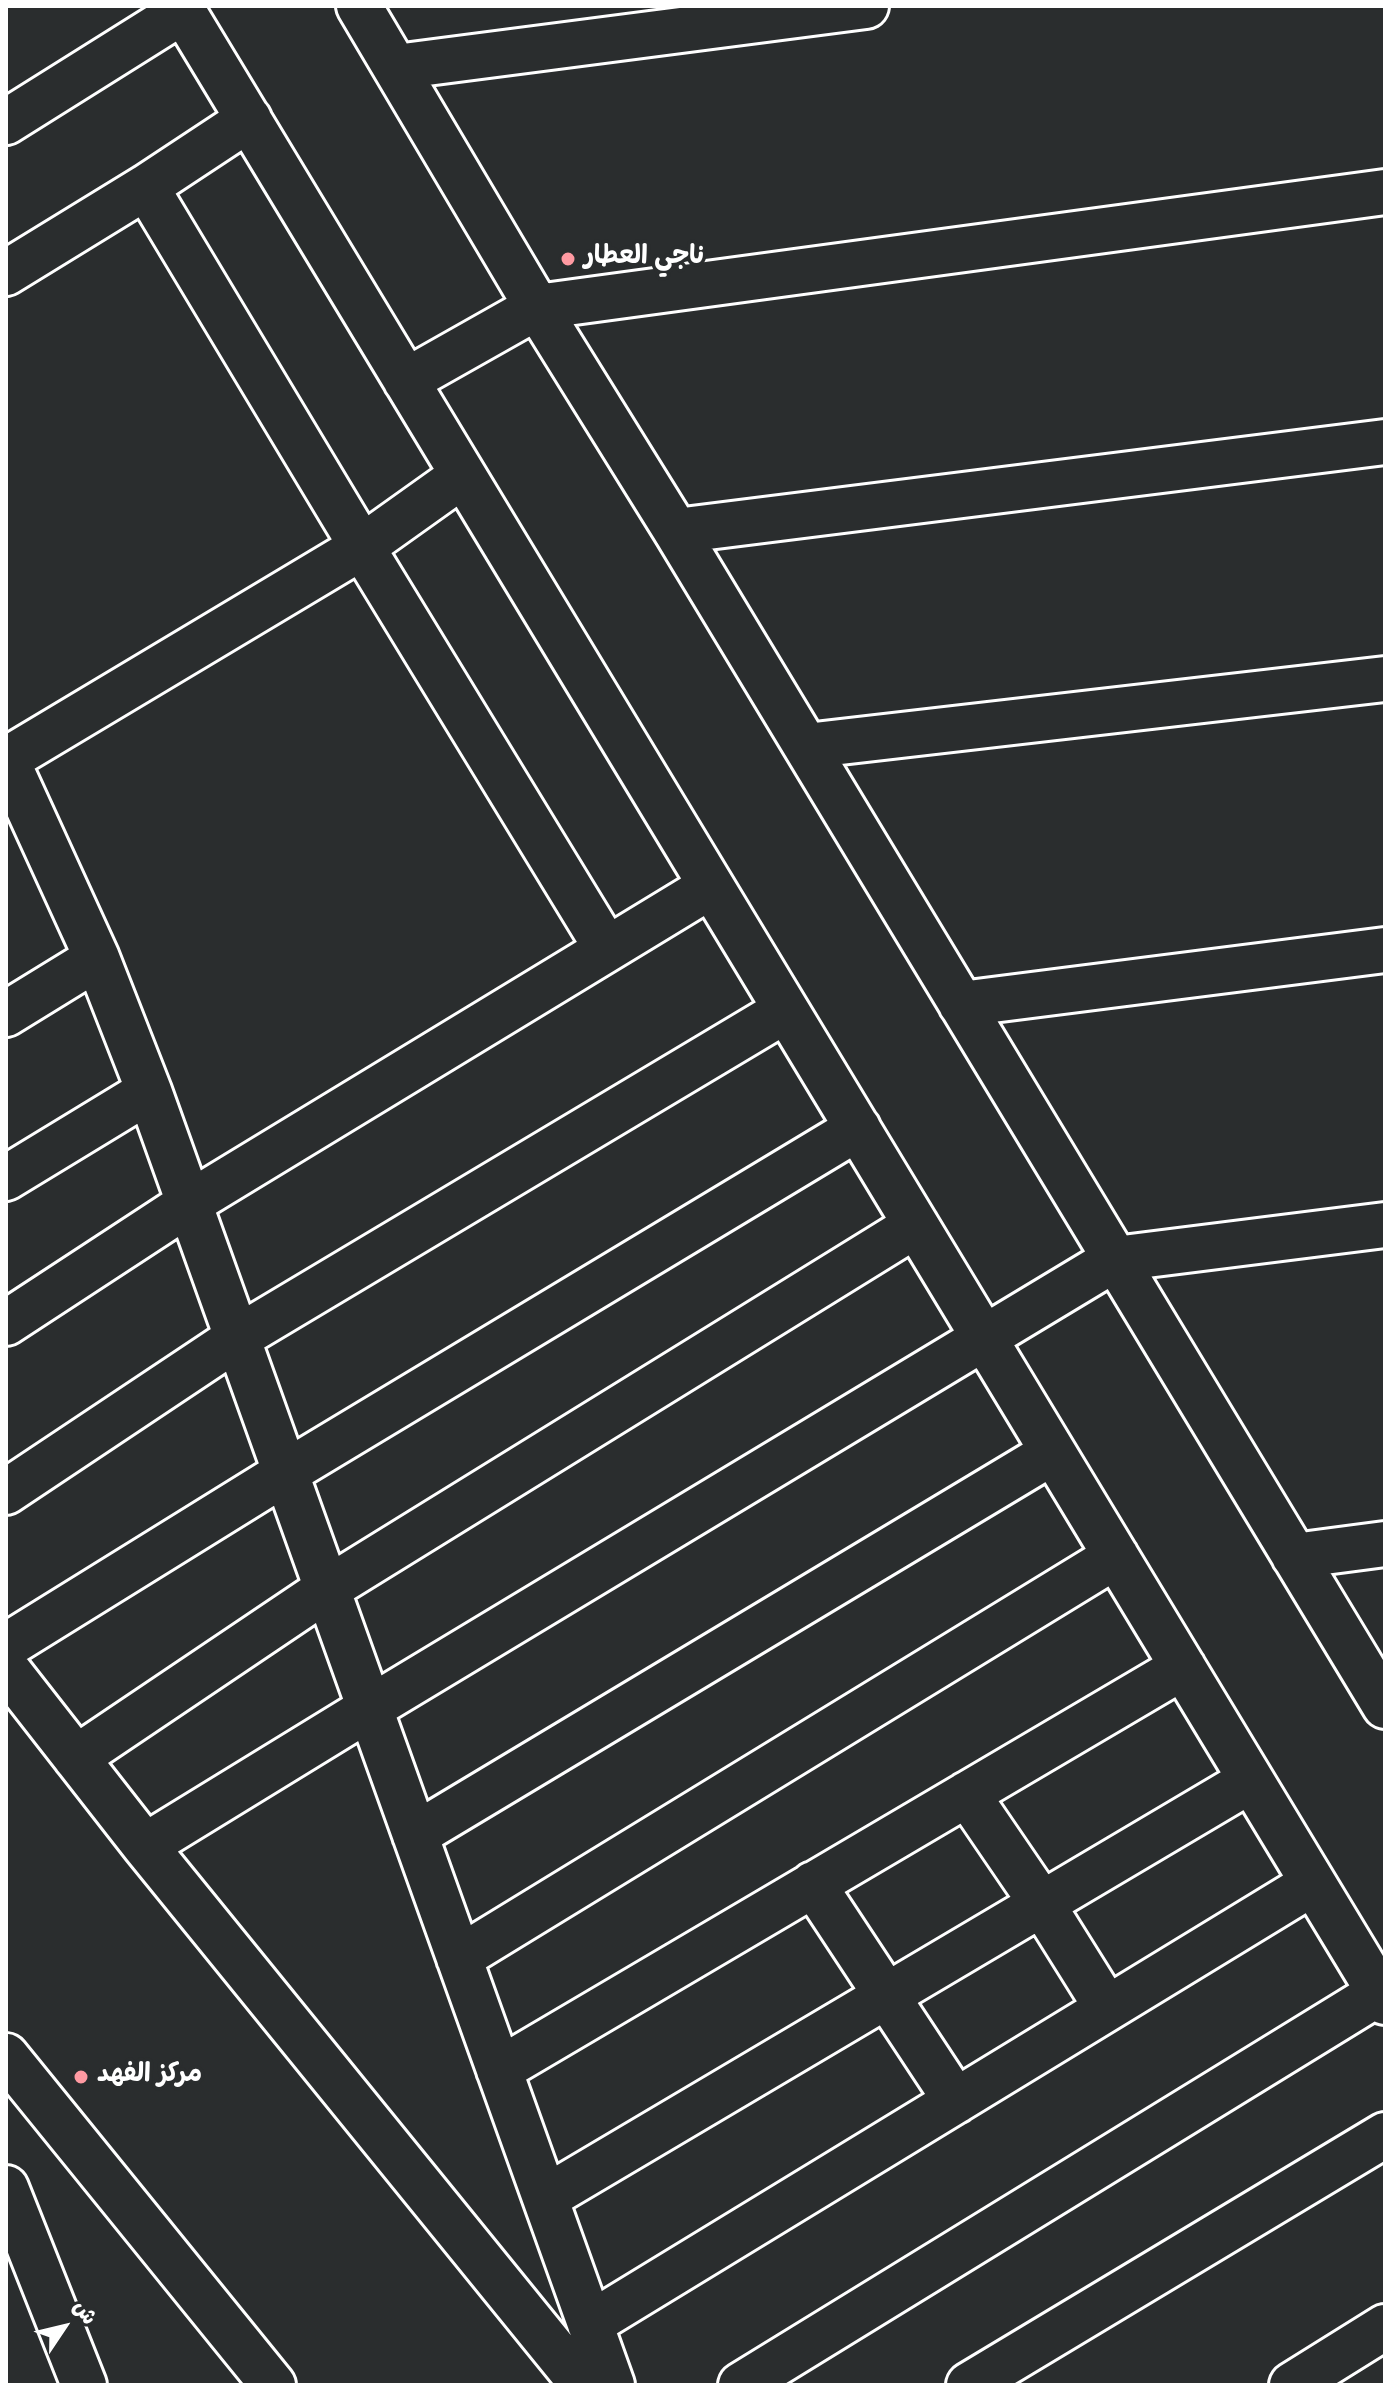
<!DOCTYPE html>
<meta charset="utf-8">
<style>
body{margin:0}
#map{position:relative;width:1391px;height:2391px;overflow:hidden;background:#2a2d2e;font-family:"Indie Flower","Playpen Sans Arabic",sans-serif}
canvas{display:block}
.frame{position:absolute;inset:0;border:8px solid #fff;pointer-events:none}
.north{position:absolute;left:24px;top:2287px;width:80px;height:80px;-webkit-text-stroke:6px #2a2d2e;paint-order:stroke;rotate:55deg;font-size:22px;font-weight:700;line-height:32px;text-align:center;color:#fff}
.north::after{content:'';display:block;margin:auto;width:28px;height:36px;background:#fff;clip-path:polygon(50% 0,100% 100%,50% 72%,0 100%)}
</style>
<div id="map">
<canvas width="1391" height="2391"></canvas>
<div class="frame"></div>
<div class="north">ش</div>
</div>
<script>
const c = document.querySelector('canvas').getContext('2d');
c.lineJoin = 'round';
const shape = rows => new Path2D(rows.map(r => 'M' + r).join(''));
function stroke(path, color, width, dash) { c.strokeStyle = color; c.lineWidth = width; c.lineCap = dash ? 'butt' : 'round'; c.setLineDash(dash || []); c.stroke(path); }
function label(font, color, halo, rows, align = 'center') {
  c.font = font + ' "Indie Flower","Playpen Sans Arabic",sans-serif'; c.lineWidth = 7; c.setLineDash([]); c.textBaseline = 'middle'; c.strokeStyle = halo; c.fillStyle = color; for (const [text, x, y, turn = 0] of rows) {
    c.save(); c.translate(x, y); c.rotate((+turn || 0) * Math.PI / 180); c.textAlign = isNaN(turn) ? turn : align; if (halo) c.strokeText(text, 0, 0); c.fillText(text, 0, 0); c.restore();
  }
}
const minor = shape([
 [180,6,1385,2002],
 [359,6,537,307,676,531,1385,1706],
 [396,67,866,6],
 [6,122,183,11],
 [146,187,362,547,607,949],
 [6,273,146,187,249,119],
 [406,381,537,307,1385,192],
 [676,531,1385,442],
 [806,746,1385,679],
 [6,759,97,958,149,1091,612,2385],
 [6,760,362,547,463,475],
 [961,1004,1385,950],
 [6,1014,97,958],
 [6,1178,149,1091],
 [6,1323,188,1204,711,886],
 [6,1492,237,1338,786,1010],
 [1294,1556,1385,1544],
 [6,1646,285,1473,858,1128],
 [6,1668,145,1846,583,2385],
 [76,1758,327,1589,916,1225],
 [967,1794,1042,1904,1107,2008],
 [415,1835,1053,1452],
 [145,1846,370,1708,1115,1259,1385,1225],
 [813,1884,956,2101],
 [459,1958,1116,1556],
 [6,2056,273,2385],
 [499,2070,1183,1667],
 [6,2188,84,2385],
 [545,2198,1251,1780],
 [590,2324,1313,1883],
 [741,2385,1379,1993],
 [969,2385,1385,2135],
 [1292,2385,1385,2327]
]);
stroke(minor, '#fff', 50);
stroke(minor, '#2a2d2e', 44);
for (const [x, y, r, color] of [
 [568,259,8,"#ff9aa2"],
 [81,2077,8,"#ff9aa2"]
]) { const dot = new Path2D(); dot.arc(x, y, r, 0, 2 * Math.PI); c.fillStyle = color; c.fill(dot); stroke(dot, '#2a2d2e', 3); }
label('bold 26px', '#fff', '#2a2d2e', [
 ["ناجي العطار",584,259],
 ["مركز الفهد",97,2077]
], 'left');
</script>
